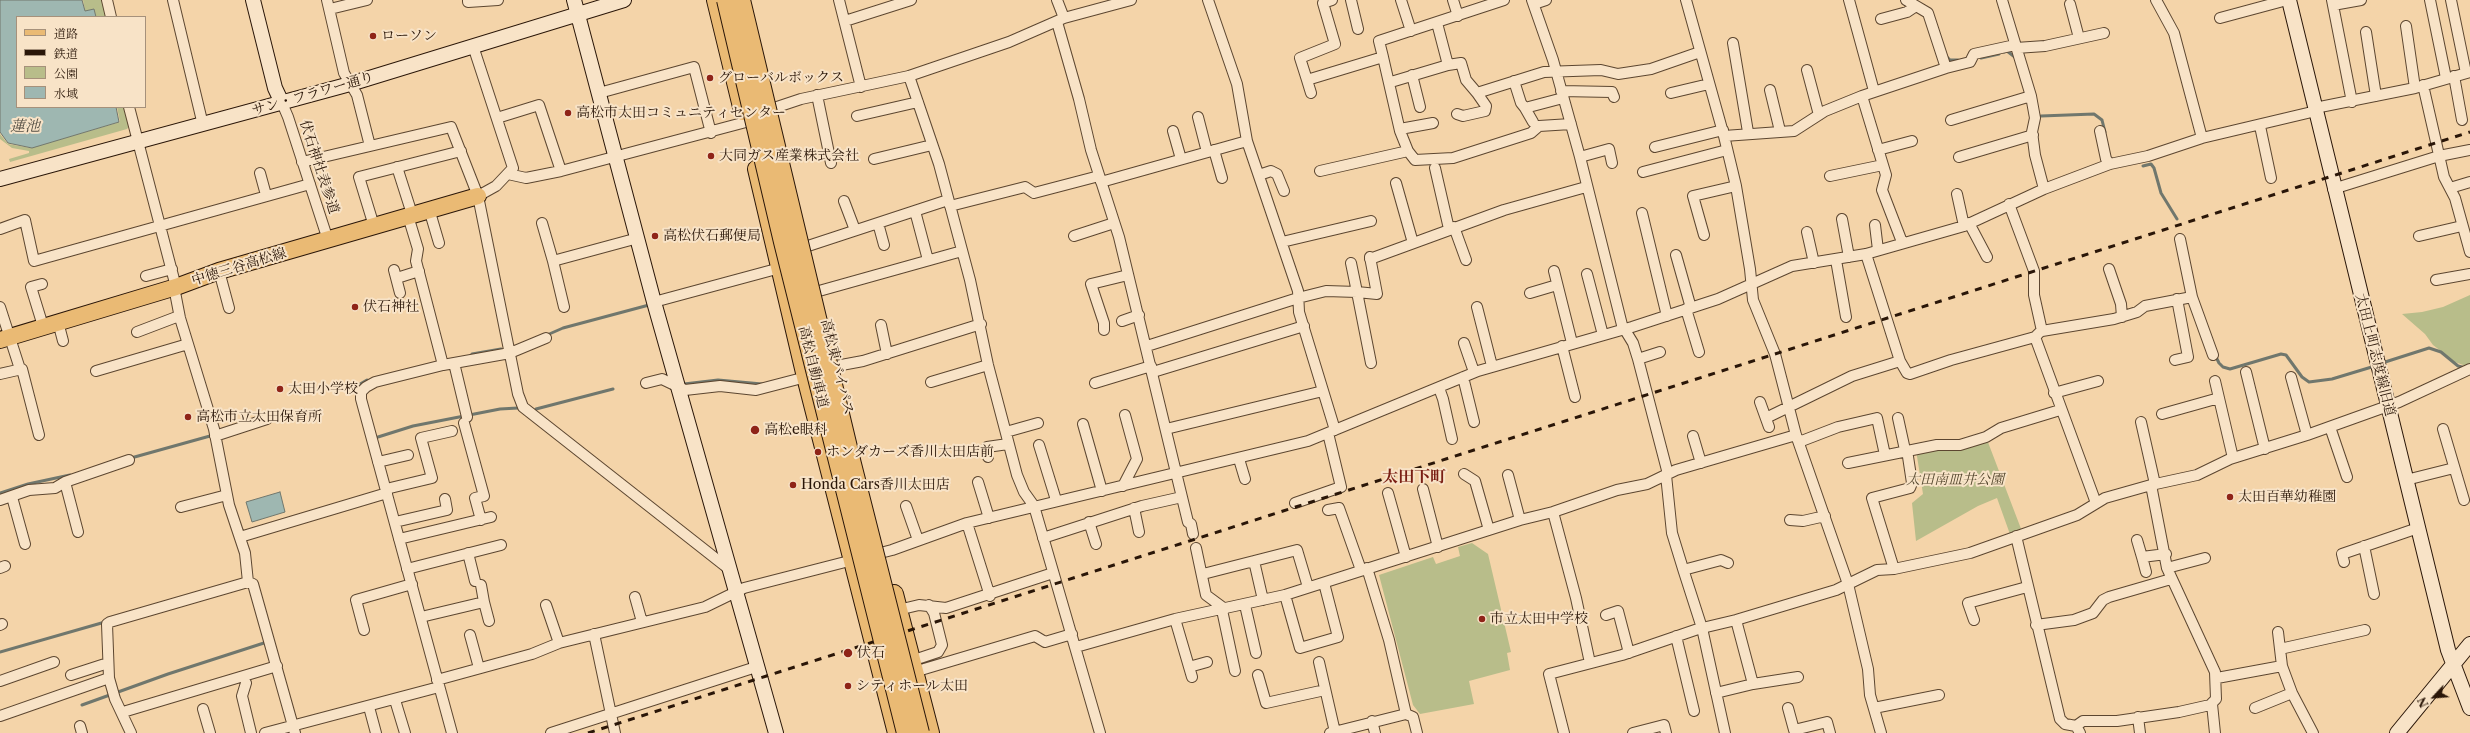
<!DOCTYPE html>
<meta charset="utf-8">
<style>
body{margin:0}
#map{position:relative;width:2470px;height:733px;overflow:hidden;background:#f4d4a9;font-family:"Libre Caslon Text","Noto Serif JP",serif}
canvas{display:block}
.legend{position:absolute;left:16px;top:16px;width:130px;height:92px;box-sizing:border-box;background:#f8e3c7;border:1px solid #a6917b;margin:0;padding:5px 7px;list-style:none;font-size:12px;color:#2a1608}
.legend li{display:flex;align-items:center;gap:8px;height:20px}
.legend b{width:20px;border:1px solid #a6917b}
.north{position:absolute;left:2414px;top:677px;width:40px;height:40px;-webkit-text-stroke:3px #f8e3c7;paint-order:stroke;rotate:244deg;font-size:11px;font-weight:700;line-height:16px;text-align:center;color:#2a1608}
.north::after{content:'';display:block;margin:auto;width:14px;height:18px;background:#2a1608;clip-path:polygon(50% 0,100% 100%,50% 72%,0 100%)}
</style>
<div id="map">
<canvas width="2470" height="733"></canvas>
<ul class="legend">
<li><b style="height:5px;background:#eaba74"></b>道路</li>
<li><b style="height:5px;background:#2a1608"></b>鉄道</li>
<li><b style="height:11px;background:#b8bd8a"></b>公園</li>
<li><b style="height:11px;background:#9eb7b1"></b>水域</li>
</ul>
<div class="north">N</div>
</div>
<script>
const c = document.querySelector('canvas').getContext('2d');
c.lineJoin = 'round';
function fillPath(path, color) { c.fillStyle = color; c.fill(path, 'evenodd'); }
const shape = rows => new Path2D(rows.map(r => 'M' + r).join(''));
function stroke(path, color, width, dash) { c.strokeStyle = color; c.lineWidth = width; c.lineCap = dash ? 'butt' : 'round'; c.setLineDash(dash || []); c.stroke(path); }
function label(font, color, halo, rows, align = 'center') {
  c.font = font + ' "Libre Caslon Text","Noto Serif JP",serif'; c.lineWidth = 4; c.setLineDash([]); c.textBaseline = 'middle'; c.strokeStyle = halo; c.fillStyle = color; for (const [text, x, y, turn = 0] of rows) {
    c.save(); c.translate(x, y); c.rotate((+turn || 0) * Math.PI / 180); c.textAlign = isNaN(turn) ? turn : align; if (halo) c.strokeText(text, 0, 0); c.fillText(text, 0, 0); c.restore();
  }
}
fillPath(shape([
 [83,0,102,0,106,17,96,17,94,9,85,11],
 [117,107,126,107,130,125,127,129,10,162,9,159,29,153,29,151,12,148,0,139,0,134,8,144,31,148,120,122],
 [2470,295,2470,365,2466,366,2455,362,2433,345,2425,334,2402,314,2422,312,2443,307],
 [1986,437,2023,534,2011,537,1997,498,1978,506,1916,541,1912,503,1923,494,1916,450],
 [1472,543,1488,554,1511,652,1507,653,1510,670,1469,681,1474,704,1420,714,1413,705,1379,575,1433,557,1436,564,1460,556,1458,547]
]), '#b8bd8a');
const water = shape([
 [0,0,82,0,85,11,94,9,96,17,17,17,17,107,116,107,119,122,32,148,8,143,0,132,0,0],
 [280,492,285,512,252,522,246,502,280,492]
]);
fillPath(water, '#9eb7b1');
stroke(water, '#70776d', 1);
stroke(shape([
 [2004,52,2007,51,2016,58],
 [1946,56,1950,60,1958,60],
 [1981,58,1999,54],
 [2041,116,2094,114,2102,120,2105,132],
 [2143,166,2151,164,2154,168,2161,193,2177,219],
 [547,335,563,328,649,305,649,303],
 [472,354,501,349],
 [2215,355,2219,363,2223,367,2230,369,2281,354,2286,355,2302,377,2309,382,2332,379,2375,366],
 [2382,363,2429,348,2441,352,2458,366,2466,368],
 [683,382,684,384,718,380,762,384],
 [355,387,367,380],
 [536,409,613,389],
 [378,437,413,426,500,409,518,408],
 [131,458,210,436],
 [0,493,28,484,70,475],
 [0,652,105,622],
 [82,705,168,674,267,642]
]), '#70776d', 3);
const street = shape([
 [107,0,111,17],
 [173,0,203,125],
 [327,0,344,73,357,95,370,146],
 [468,0,468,2,498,0],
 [839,0,861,87],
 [1057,0,1064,18],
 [1208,0,1237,84,1247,141],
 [1351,0,1358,29],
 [1401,0,1411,31],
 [1453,0,1458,16],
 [1532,0,1553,60,1580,157,1622,325,1633,343,1638,359,1660,352],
 [1686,0,1724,136,1736,186,1750,269,1753,300,1775,354,1796,435,1848,584,1868,669,1870,695,1881,733],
 [1849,0,1874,91],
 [1906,0,1928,13,1946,68,1970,62,1974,54,2015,45],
 [2002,0,2031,96,2035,118,2032,132,2035,155,2044,189],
 [2156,0,2174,33,2202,138],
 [2332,0,2352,102],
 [2430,0,2446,78],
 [2451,0,2466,73],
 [1534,4,1546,0],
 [2070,4,2079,38],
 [2333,5,2361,0],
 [330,9,367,0],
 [2220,18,2287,0],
 [1881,19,1907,12,1916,6],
 [845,21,911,0],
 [1057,22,1079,99,1091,150,1119,237,1188,522,1191,524,1193,534],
 [2406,26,2415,88],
 [2366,32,2376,96],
 [1733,43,1748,132],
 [473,46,513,168,496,186,478,196],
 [2016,48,2045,46,2104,33],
 [1448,65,1461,63,1466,80,1477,93,1544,72,1601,70,1618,74,1651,69,1700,52],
 [1807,70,1819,115],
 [1412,75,1420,107],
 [909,76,939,164,970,280,988,365,1017,475,1024,492,1034,506,1100,733],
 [2454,76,2462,120],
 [1307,80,1300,58,1335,44,1323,3,1332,0],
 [1514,81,1521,103,1525,108,1563,98],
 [1391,82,1448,65,1437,23],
 [2423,85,2444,177,2455,198,2470,252],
 [1770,90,1780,131],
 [1561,91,1612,92,1614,97],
 [599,93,694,67,711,133],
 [1311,93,1307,80,1383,57,1379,41,1504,0],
 [1671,93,1709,84],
 [817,95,831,163],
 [282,103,288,117,328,240],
 [129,107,176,287],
 [774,108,801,99,909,76,1009,42,1064,18,1131,0],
 [1525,108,1533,122],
 [2315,108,2415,88,2470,72],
 [1457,114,1463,116,1485,111,1486,106,1477,93],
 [857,116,918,102],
 [1198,117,1207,152],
 [497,118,539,105,561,171],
 [1951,120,2031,96],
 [2260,126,2271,178],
 [1400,129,1433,123],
 [1173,131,1181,159],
 [2100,131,2106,159,2110,164],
 [1724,136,1794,131,1825,111,1862,96],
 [1655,147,1723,130],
 [1214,150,1222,178],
 [1878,150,1912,141],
 [1408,151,1415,160,1453,158,1531,133,1539,126,1571,124],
 [1580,157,1609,149,1612,163],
 [1959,157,2033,135],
 [874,159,932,145],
 [302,162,451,127,478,196,518,394,523,407,729,569],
 [397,167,412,214],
 [1435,168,1449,229],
 [1320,171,1408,151,1400,131,1383,57],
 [1643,172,1727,150],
 [260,173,266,195],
 [508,174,526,178,561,171,746,122],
 [1259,175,1271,171,1277,174,1284,191],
 [1830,176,1883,165],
 [1101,182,1247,141,1298,291,1299,312,1335,430],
 [1396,183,1413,243],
 [2450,188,2470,182],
 [2333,189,2439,156,2470,150],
 [1957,194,1964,226],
 [844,201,855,230],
 [2009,204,2034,271,2034,295,2042,331,2114,319,2137,312,2145,306,2192,297],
 [950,206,1025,187,1034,193,1099,176],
 [429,209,439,243],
 [915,211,928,260],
 [1642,213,1667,316],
 [408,216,418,249,416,261,443,365],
 [1842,219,1849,257],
 [542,223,553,261,638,238],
 [878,223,884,245],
 [1969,223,1987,257],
 [1875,225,1878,250],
 [374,226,359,177,461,151],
 [1454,227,1466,260],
 [0,229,25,220,34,261,310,184],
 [1807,232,1814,263],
 [1704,235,1693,196,1736,186],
 [1074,236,1114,223],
 [2419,236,2462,226],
 [2180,239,2192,297,2213,355],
 [1282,242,1371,221],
 [1902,242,1882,190,1886,175,1862,96,1946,68],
 [808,246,948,200],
 [1866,254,1900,361,1907,373,1910,374,1951,360,2035,337],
 [1676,255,1691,308],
 [1370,259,1504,210,1586,187],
 [1836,260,1846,317],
 [553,261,564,307],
 [1351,263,1357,292,1377,294,1370,257],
 [2109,269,2121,304,2122,317],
 [394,270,400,293],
 [219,271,229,308],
 [1554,271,1572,343],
 [1587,274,1603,335],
 [146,276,172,269],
 [397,278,419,271],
 [2436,280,2470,274],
 [42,284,31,287,43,326],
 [819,291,962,251],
 [1530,293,1557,285],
 [654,302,780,268],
 [0,307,20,369],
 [1477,307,1492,366],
 [1686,309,1699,352],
 [1122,321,1139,315],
 [58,322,63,341],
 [881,325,887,354],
 [1104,330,1104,323,1091,284,1128,275],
 [137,332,179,316],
 [2039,333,2035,337,2096,503],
 [1464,343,1474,372],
 [1147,346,1298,298,1326,291,1357,292,1371,363],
 [1562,346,1575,397],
 [1638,359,1668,474],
 [2175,360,2188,357,2177,299],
 [454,363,467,417],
 [836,366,863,361,981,324],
 [96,371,188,344],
 [1153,372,1304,326],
 [2246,372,2265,449],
 [0,374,22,369,39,435],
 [1463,377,1474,422],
 [2291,377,2307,435],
 [2215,381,2233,458],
 [931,382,988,365],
 [646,383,662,379,685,390,720,386,756,390,806,377],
 [1095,383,1151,366],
 [1439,388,1443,399,1452,439],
 [2054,393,2098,381],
 [1760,402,1769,427],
 [2162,414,2219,398],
 [1766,418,1852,376,1900,361],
 [1898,418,1905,450],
 [2141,422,2155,484],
 [464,423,484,496,475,498,481,520],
 [1083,424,1102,491],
 [2330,427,2347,477],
 [1166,429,1323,391],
 [2443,429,2464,500],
 [1006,432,1038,423],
 [215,436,267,419],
 [1693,436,1701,463],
 [1799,442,1838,427,1877,418,1885,455],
 [1039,445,1056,500],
 [988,457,987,447,1008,444],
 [1239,459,1245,479],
 [378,462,408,455],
 [1848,463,1937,445,1960,445,1986,437,2001,428,2060,410],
 [1464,474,1475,481,1489,530],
 [1508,475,1520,520],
 [1666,475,1672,533,1684,572],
 [2406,480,2454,468],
 [65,482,78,532],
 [978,482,989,518],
 [1123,486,1137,459,1125,415],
 [386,489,432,478,421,438,452,431],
 [1423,489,1438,547],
 [1388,493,1406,557],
 [12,497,25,544],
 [0,500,29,490,55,488,65,482,129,460],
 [1295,503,1341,487,1328,433],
 [906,506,918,540],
 [181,507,227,495],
 [1134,508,1139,532],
 [1328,510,1339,508,1361,570],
 [1553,512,1576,598,1590,663],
 [1790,520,1803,521,1825,516],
 [395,522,447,510,445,499],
 [1089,522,1096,544],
 [967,523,990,596],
 [2016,536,2060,719,2065,724,2076,726,2080,733],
 [240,537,387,493],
 [1043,538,1142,506,1182,497],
 [399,539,491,517],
 [2137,540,2142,557,2166,554],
 [2364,546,2374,594],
 [1196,548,1206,595,1225,609],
 [468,553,475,581],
 [2142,557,2146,572],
 [2344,562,2342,554,2418,528],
 [0,568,5,566],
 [2167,568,2205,558],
 [407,569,501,545],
 [1894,569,1872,498,1910,488,1912,483,1907,450],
 [1203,574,1254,561],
 [248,582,253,584,295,733],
 [481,585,484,602],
 [1285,595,1300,648,1338,637,1324,583],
 [635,597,642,622],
 [1263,600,1254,561,1297,550,1308,587],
 [546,605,559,643],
 [1245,605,1256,653],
 [898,610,919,605,946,608,1053,573],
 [1222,610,1235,671],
 [1606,615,1618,611,1629,653],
 [421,617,484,602,489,621],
 [1175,619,1192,677],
 [1736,620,1753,684,1798,677],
 [1974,620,1968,603,2027,587],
 [0,625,2,624],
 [2036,625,2074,620,2093,613,2103,600,2109,597,2171,579],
 [364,630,356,600,412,584],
 [2278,632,2282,666,2292,693,2313,733],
 [594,634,615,733],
 [470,635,479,668],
 [1676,636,1694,711],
 [1076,647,1175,619,1285,595,1520,520,1553,512,1617,490,1647,484,1676,470,1796,435],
 [2280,649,2365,630],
 [911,661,938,652,942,645,934,613,929,605],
 [1319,662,1335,732],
 [1189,667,1207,662],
 [914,672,1035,636,1045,642,1072,634],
 [71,675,108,663],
 [1258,675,1266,703,1325,690],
 [109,678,115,699,131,733],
 [2217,678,2282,666],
 [437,680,532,654,559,643,705,607,744,588,892,550,967,523,1308,441,1478,371,1632,327,1718,299,1792,266,1866,254,1964,226,2044,189,2110,164,2148,156,2202,138,2316,111],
 [0,681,54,662],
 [246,683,242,696,251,733],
 [1716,693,1753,684],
 [395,700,405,733],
 [2212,704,2215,733],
 [369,707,376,733],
 [1788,708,1794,730,1827,722,1830,733],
 [1874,708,1939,695],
 [2255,708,2292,693],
 [203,709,210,733],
 [123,712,277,666],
 [1406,714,1413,717,1417,733],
 [0,716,109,678,107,624,110,622,248,582,245,553,229,505,214,429,180,318,174,287],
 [2138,717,2140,733],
 [1372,721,1375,733],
 [80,726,82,733],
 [2076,726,2083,721,2117,721,2179,712,2210,705,2216,699,2215,672,2167,568,2151,485],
 [265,733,439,687],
 [452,733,361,399,361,392,366,387,375,382,443,365,510,353,546,338],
 [551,733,756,667],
 [1330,733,1406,714,1389,640,1367,568],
 [1564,733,1549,674,1622,655,1698,629,1736,620,1836,590,1877,570,1894,569,1970,553,2077,515,2105,498,2151,485,2197,475,2230,459,2307,435,2399,402,2470,369],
 [1633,733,1664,725,1666,733],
 [1725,733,1702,628,1684,572,1687,569,1721,560,1728,563]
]);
const secondary = shape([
 [253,0,275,88,282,103],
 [574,0,654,302,776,733],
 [2289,0,2448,650,2470,708],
 [0,179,350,84,624,0],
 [2397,733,2470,644]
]);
const primary = shape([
 [0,340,176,287,219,271,478,196]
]);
const highway = shape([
 [716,0,743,111],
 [757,169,806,377,897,733],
 [894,594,930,733]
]);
stroke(street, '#5c4630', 12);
stroke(secondary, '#2a1608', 16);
stroke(primary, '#2a1608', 18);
stroke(highway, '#2a1608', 20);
stroke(street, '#f8e3c7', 10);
stroke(secondary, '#f8e3c7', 14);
stroke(primary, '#eaba74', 16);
stroke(highway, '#eaba74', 18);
stroke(shape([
 [588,733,2470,132]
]), '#2a1608', 3, [7, 7]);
const highwayBridge = shape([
 [726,0,783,242,906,733],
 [741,0,852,464,920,733]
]);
stroke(highwayBridge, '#2a1608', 20, []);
stroke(highwayBridge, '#eaba74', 18);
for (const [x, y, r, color] of [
 [373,36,4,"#8f2418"],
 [710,78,4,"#8f2418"],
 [568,113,4,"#8f2418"],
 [711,156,4,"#8f2418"],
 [655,236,4,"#8f2418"],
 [355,307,4,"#8f2418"],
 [280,389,4,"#8f2418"],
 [188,417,4,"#8f2418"],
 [755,430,5,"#8f2418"],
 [818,452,4,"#8f2418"],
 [793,485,4,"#8f2418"],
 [2230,497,4,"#8f2418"],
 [1482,619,4,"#8f2418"],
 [848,653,5,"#8f2418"],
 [848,686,4,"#8f2418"]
]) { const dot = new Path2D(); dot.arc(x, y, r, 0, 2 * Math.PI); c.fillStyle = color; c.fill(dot); stroke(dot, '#f8e3c7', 1.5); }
label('14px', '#2a1608', '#f8e3c7', [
 ["ローソン",381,36],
 ["グローバルボックス",718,78],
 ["高松市太田コミュニティセンター",576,113],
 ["大同ガス産業株式会社",719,156],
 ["高松伏石郵便局",663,236],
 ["伏石神社",363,307],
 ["太田小学校",288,389],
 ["高松市立太田保育所",196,417],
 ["高松e眼科",764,430],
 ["ホンダカーズ香川太田店前",826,452],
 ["Honda Cars香川太田店",801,485],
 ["太田百華幼稚園",2238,497],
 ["市立太田中学校",1490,619],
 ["伏石",857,653],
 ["シティホール太田",856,686]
], 'left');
label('14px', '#2a1608', '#f8e3c7', [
 ["サン・フラワー通り",313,94,-16],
 ["伏石神社表参道",319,167,72],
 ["中徳三谷高松線",239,267,-17],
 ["太田上町志度線旧道",2375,355,76],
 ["高松自動車道",813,367,76],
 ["高松東バイパス",837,367,76]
]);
label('italic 14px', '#55482f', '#f8e3c7', [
 ["太田南皿井公園",1955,480]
]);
label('italic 15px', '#534e43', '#f8e3c7', [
 ["蓮池",25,127]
]);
label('bold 16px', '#7a1f14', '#f8e3c7', [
 ["太田下町",1414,477]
]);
</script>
